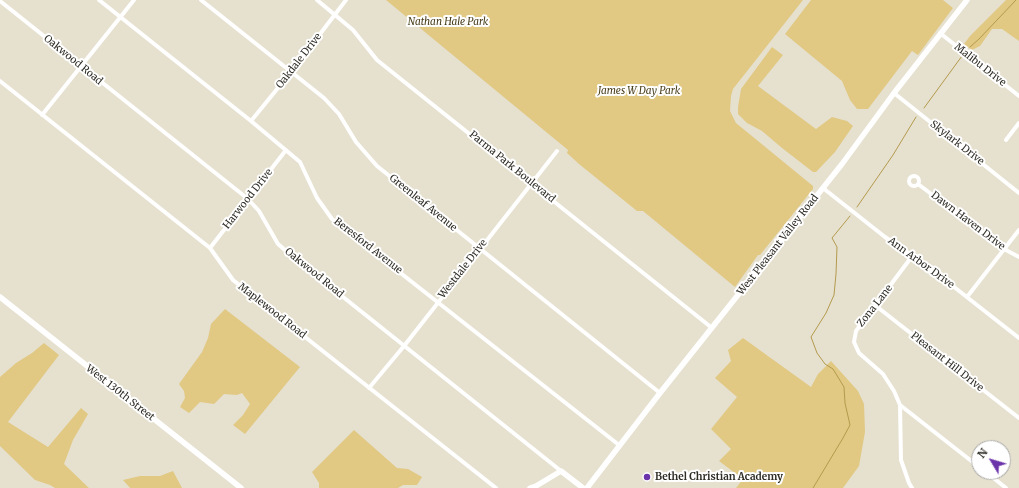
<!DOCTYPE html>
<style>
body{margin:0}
#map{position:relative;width:1019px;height:488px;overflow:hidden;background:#e6e0cf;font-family:Merriweather,serif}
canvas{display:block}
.north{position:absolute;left:971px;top:440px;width:40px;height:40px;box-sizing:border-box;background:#fff;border:1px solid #ababa8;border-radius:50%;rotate:308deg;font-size:11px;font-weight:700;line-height:16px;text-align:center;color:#2e2c25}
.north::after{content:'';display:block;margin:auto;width:14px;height:18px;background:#6b33aa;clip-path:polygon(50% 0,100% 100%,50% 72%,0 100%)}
</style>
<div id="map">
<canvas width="1019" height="488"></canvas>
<div class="north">N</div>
</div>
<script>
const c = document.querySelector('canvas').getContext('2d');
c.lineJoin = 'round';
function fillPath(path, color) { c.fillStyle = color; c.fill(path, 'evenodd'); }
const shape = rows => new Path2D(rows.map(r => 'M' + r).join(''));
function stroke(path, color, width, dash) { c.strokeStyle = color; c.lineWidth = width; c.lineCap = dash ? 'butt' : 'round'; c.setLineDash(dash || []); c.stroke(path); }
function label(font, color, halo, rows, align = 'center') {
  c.font = font + ' Merriweather,serif'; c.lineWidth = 4; c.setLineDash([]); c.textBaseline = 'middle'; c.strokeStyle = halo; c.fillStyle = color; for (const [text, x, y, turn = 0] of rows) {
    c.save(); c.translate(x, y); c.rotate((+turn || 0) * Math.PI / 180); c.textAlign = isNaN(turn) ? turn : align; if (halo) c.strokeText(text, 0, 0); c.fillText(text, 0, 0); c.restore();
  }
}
fillPath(shape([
 [386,0,803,0,733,89,731,96,730,111,736,123,813,186,813,189,760,255,758,255,735,287,643,211,637,211,579,164,567,153,568,150],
 [811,0,943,0,953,8,918,55,912,51,868,109,857,109,850,100,842,81,785,34],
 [1006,0,1019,0,1019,41,1002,29,992,29,980,46,972,50,964,44,970,36],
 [772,47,783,55,758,86,816,129,832,117,847,121,853,126,835,152,816,172,813,172,782,148,762,131,747,123,738,114,738,107,741,89],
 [225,309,300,367,245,434,233,425,243,415,250,404,242,393,237,395,224,394,214,404,200,402,189,413,180,407,185,398,184,391,179,384,202,352,208,338,211,324],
 [743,338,811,387,818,374,831,361,858,391,864,404,865,432,859,466,843,488,736,488,743,479,719,461,731,449,711,429,737,397,715,378,731,361,728,350],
 [44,343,59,355,8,422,48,447,81,408,88,414,73,440,64,464,89,488,55,488,50,485,35,480,0,446,0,377,16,363,32,353],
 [354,430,397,468,408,469,422,477,417,485,403,485,398,488,319,488,319,483,312,472],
 [173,471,182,488,130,488,123,480,140,476,160,476]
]), '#e1c983');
stroke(shape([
 [970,47,979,39,1016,0],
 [924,108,962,56],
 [857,207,893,155,916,117],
 [813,488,843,438,850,425,845,403,844,387,833,369,825,364,817,353,811,337,826,313,834,295,836,274,837,247,832,238,850,216]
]), '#b39a4d', 1);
stroke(shape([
 [99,0,251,121,300,162,317,198,332,219,619,445],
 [201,0,324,98,339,114,356,142,377,166,660,393],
 [317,0,353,30,377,60,712,328],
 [0,1,248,199,259,211,278,244,293,257,561,471],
 [940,33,1019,96],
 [0,81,210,248,233,280,496,488],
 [894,93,1019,193],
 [42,115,134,0],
 [251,121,291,72,346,0],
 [1006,140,1019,123],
 '909 181a5 5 0 1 1 10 0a5 5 0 1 1-10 0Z',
 [918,184,1004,249,1019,257],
 [823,188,885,237,926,265,1019,338],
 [210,248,286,150],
 [967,297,1019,230],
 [876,306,1019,418],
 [369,388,404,346,557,151],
 [900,405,979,467],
 [986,472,1006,488],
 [912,488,909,483,901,460,900,405,894,391,883,374,859,353,854,342,856,331,913,255]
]), '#fff', 4);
stroke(shape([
 [0,297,241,488],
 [530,488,536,486,561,471,583,488],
 [587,488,660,393,842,164,894,93,967,0]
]), '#fff', 5.5);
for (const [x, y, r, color] of [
 [647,477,4,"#6b33aa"]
]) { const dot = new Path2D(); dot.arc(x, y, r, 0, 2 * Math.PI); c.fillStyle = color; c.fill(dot); stroke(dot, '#fff', 1.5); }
label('italic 10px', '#473c1a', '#fff', [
 ["Nathan Hale Park",448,22],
 ["James W Day Park",639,91]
]);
label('10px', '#2e2c25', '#fff', [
 ["Oakwood Road",73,60,39],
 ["Oakdale Drive",299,61,-52],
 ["Malibu Drive",980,65,38],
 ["Skylark Drive",957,143,38],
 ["Parma Park Boulevard",512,167,39],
 ["Harwood Drive",248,199,-52],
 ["Greenleaf Avenue",423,203,39],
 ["Dawn Haven Drive",968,221,37],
 ["West Pleasant Valley Road",778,245,-52],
 ["Beresford Avenue",368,246,38],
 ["Ann Arbor Drive",921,263,36],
 ["Westdale Drive",463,269,-52],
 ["Oakwood Road",314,273,39],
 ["Zona Lane",875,306,-52],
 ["Maplewood Road",272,311,38],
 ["Pleasant Hill Drive",947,362,38],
 ["West 130th Street",120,393,38]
]);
label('bold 10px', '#2e2c25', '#fff', [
 ["Bethel Christian Academy",655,477]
], 'left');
</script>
